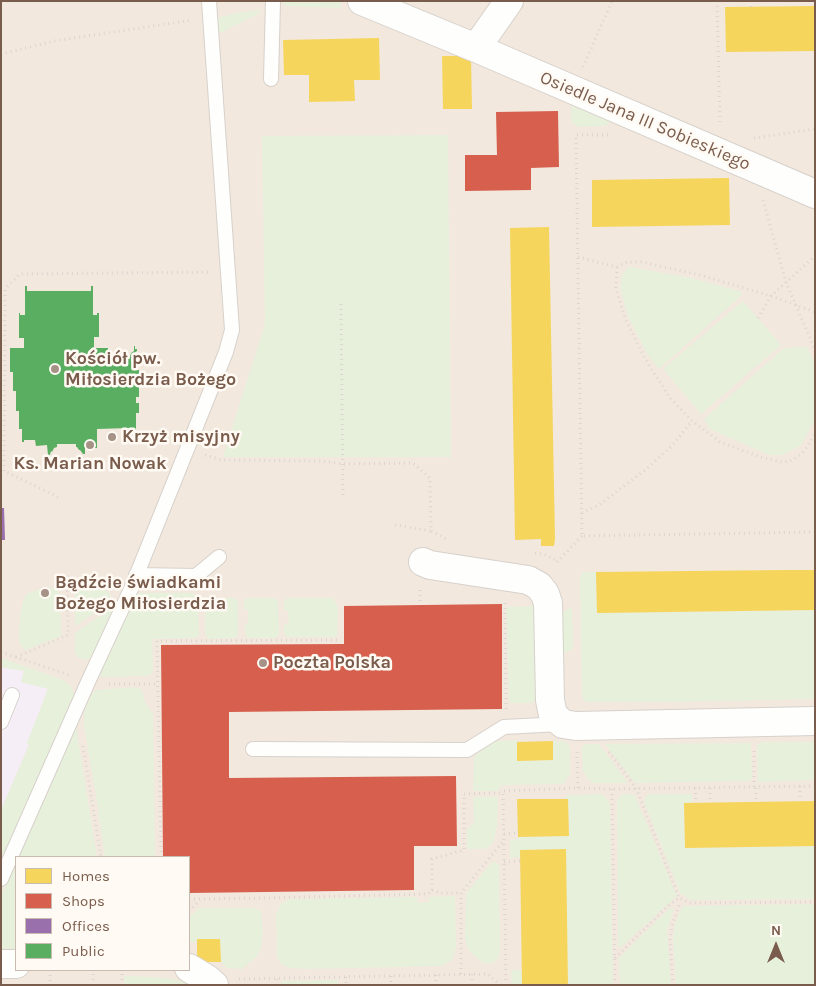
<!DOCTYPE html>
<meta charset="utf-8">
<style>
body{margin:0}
#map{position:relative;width:816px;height:986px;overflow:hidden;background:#f9f5f0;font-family:Karla,sans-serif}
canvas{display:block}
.frame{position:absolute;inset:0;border:2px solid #7a5c4d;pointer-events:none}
.legend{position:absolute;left:15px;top:856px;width:175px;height:115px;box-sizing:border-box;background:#fffaf3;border:1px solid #cabbb1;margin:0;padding:6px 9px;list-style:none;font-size:15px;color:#7a5c4d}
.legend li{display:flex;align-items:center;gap:10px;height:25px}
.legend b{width:25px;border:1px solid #cabbb1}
.north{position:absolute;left:751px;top:921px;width:50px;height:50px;-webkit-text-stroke:4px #fffaf3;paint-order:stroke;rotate:0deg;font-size:14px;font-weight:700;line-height:20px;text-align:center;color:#7a5c4d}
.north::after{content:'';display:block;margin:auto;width:18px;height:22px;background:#7a5c4d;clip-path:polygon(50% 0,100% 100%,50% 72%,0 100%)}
</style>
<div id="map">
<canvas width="816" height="986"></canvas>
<div class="frame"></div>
<ul class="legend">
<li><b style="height:14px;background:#f6d55c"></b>Homes</li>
<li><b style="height:14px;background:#d6604d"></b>Shops</li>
<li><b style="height:14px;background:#9970ab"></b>Offices</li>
<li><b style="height:14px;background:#5aae61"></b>Public</li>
</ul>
<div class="north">N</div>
</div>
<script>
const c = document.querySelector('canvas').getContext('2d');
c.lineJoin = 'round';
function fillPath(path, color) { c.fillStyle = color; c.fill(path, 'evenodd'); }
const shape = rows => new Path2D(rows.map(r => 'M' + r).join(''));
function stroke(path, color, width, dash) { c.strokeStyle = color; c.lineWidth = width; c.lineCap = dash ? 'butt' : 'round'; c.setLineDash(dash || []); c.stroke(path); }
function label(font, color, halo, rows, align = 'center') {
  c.font = font + ' Karla,sans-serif'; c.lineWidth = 5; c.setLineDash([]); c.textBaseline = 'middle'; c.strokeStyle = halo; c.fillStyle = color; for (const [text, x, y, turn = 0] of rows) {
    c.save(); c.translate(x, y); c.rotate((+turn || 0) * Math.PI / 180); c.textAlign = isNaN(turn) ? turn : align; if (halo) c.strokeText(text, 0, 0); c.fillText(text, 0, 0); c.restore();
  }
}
fillPath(shape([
 [1,1,815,1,815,985,1,985],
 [16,857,189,857,189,970,16,970]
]), '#f2e8de');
fillPath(shape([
 [1,667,24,671,48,689,38,716,29,745,1,810]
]), '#f6eef6');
fillPath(shape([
 [281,1,337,1,340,2,341,6,340,8,287,6,284,4],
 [261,10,258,14,218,34,217,18,241,12],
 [571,101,610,119,610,122,605,126,578,127,574,124,571,121],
 [448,135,451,457,223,457,265,324,262,136],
 [629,267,687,277,739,291,743,294,659,369,648,355,628,317,620,287,622,275],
 [743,301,781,345,701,414,663,369],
 [807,347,815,364,815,420,801,445,782,455,769,455,710,429,704,419,784,348],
 [583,572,596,572,597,613,815,610,815,699,673,702,586,702,582,697,580,578,581,575],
 [49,587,58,590,60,595,61,636,25,650,19,643,20,617,23,601,27,594,39,589],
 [83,588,99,588,104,589,110,594,112,601,75,626,75,595,79,589],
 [136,593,191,593,196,596,198,599,199,635,196,638,152,639,153,667,152,673,147,676,96,677],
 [209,598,235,598,238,601,238,634,235,638,209,639,207,637,205,633,205,601],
 [246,598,274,598,276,599,278,602,279,634,278,636,275,638,249,638,246,637,245,624,248,624,248,610,244,610,244,603,245,599],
 [288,598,330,598,334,599,338,607,337,636,335,637,288,637,286,636,284,633,284,625,289,624,288,611,284,610,284,601],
 [114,606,92,657,87,660,78,658,75,652,75,633],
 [535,606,536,700,532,703,509,703,506,607],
 [572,607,573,649,559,656,558,616],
 [1,658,63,680,72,687,74,695,74,706,54,745,1,861,1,810,29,745,27,743,48,689,21,682,24,671,1,667],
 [136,687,140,689,142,691,145,702,153,714,155,857,105,857,97,802,84,726,84,711,93,692,96,690],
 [76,726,97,857,18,857],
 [517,740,518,761,553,760,553,741,562,741,568,743,570,748,570,774,563,784,506,785,500,786,498,791,473,791,474,758,479,750,485,744,495,741],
 [761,742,815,742,815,780,758,782,757,747,758,744],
 [751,743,752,778,749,781,635,783,605,744],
 [585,744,599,744,628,783,592,783,583,772,582,747],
 [602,794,607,799,610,804,613,985,568,985,565,849,520,850,520,857,510,858,510,840,518,839,518,837,569,836,568,799,565,799,566,796,569,795],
 [622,794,632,794,635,796,677,896,621,947,619,947,618,946,617,804,618,799],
 [648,794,692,794,692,803,684,803,685,848,815,846,815,899,691,900,680,893,646,807,644,802,645,798],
 [473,797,498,797,497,825,494,840,489,847,485,849,467,849,467,830,474,822],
 [16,861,16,957,1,956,1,895],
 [495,861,499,865,500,951,498,958,493,963,483,963,471,953,467,947,465,937,466,897,467,892,491,863],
 [455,896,456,948,452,960,441,966,308,969,289,968,281,964,277,957,276,914,279,908,282,903,290,899,417,897,418,903,429,902,429,897],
 [815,904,815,985,676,985,673,937,675,925,679,913,683,906],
 [199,908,253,908,261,911,263,931,261,949,257,956,242,969,227,968,221,962,220,939,197,939,197,942,189,942,189,918],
 [670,908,674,909,667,930,671,985,620,985,619,958],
 [515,970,522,970,522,985,512,985,511,975,512,971],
 [124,976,153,977,172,979,193,985,124,985],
 [335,980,338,981,339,985,281,985,281,981]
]), '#e7f0db');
fillPath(shape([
 [815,6,815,51,726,52,725,7],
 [379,38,380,80,354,80,355,101,309,102,309,75,284,75,283,40],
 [442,56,471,56,472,109,443,109],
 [729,178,730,225,592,227,592,180],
 [549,227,555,539,554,546,541,546,541,539,515,540,510,228],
 [784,570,815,570,815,610,597,613,596,572],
 [553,741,553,760,517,761,517,742],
 [517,799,568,799,569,836,518,837],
 [815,801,815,846,685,848,684,803],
 [566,849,568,985,522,985,520,850],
 [197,939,220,939,221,962,197,962]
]), '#f6d55c');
fillPath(shape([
 [558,111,559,167,531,168,531,190,465,191,465,155,497,155,496,112],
 [502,604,502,709,229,712,229,778,456,776,457,846,414,846,414,890,189,893,189,857,163,857,161,645,344,644,344,606]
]), '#d6604d');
fillPath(shape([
 [1,508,4,508,5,540,1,540]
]), '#9970ab');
fillPath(shape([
 [25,286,27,286,27,291,91,291,91,286,93,286,93,315,97,315,97,313,99,313,99,337,94,337,94,348,108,348,108,357,130,357,131,353,134,351,134,346,135,346,135,349,137,349,137,351,134,353,134,358,131,357,131,361,133,365,134,365,134,367,135,367,136,370,139,370,139,380,135,380,136,387,139,387,139,397,136,397,136,403,139,403,139,413,136,413,136,430,129,428,97,429,97,448,95,448,95,445,85,445,85,454,83,454,80,450,79,450,77,447,76,447,76,444,57,444,57,447,54,448,52,452,51,451,50,455,48,455,47,445,36,446,35,440,24,440,24,442,22,442,22,429,19,429,19,411,16,411,16,391,13,391,13,372,10,372,10,348,24,348,24,338,19,338,19,313,20,313,20,315,25,315]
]), '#5aae61');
const service = shape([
 [271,79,273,1],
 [136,575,196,576,219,557],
 [1,722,12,695],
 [253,749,467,750,504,727,561,724],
 [1,879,88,682,131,589,226,352,232,330,209,1]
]);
const minor = shape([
 [362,1,476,48,815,194],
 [476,48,509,1],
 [423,562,430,565,528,580,539,586,545,594,548,603,550,700,553,715,563,724,576,726,815,721],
 [1,964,16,964],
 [189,968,207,979,214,985]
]);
stroke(service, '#d7d1cb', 16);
stroke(minor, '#d7d1cb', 30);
stroke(shape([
 [717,1,720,124],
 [751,1,751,7],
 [805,1,805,6],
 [1,54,54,41,192,20],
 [583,67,612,1],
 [608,135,576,135,582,536,815,532],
 [754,138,815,129],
 [763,200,786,282,815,350],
 [578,257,617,267,627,262,641,262,700,275,771,296,815,312],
 [617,267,616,289,625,318,645,359,670,398,692,421,720,442,760,457,780,462,790,461,800,455,807,447,815,434],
 [341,304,343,499],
 [758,318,771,296,815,256],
 [205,455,221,460,323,461,342,464,413,463,430,478,431,531,448,540],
 [58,497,4,471,5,289,20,274,210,272],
 [582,513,599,505,645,470,671,447,692,421],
 [395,525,431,531],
 [535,553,543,554,558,561],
 [557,562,582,536],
 [420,601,420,590],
 [505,603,506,709],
 [1,652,69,675],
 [16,657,68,635,67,575],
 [109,684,157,684],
 [83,746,101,857],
 [577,752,578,788],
 [609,752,636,788,679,898,691,903,815,902],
 [800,786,800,801],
 [754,787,754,749],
 [695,788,696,803],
 [710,788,710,803],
 [756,788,756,802],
 [612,789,615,985],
 [504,834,518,833],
 [161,857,157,641,339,640],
 [504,862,520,861],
 [432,890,440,893,461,893],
 [189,899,266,898,428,894,432,890,432,859,464,850,464,794,503,793],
 [189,911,200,900],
 [615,958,668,906,679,898],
 [93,974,93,985],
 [122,974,122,985],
 [461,974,461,893,504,840],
 [472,974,472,985],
 [50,975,50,985],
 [436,975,436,985],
 [391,976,391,985],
 [346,977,346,985],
 [239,979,488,974,500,985],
 [277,979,278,985],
 [506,985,503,791,578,788,612,789,815,786],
 [673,985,670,939,672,926,680,902]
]), '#dcd5d0', 3, [1, 4]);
stroke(service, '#fefefd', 14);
stroke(minor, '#fefefd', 28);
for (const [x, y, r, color] of [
 [55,369,5,"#a69286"],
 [112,437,5,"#a69286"],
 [90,445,5,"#a69286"],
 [45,593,5,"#a69286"],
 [263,663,5,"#a69286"]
]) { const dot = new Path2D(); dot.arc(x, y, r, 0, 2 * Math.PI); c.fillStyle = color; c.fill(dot); stroke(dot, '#fffaf3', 2); }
label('18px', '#7a5c4d', '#fffaf3', [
 ["Osiedle Jana III Sobieskiego",645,121,23]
]);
label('bold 18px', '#7a5c4d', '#fffaf3', [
 ["Kościół pw.",65,359],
 ["Miłosierdzia Bożego",65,380],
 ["Krzyż misyjny",122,437],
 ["Ks. Marian Nowak",90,464,"center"],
 ["Bądźcie świadkami",55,583],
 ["Bożego Miłosierdzia",55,604],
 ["Poczta Polska",273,663]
], 'left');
</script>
